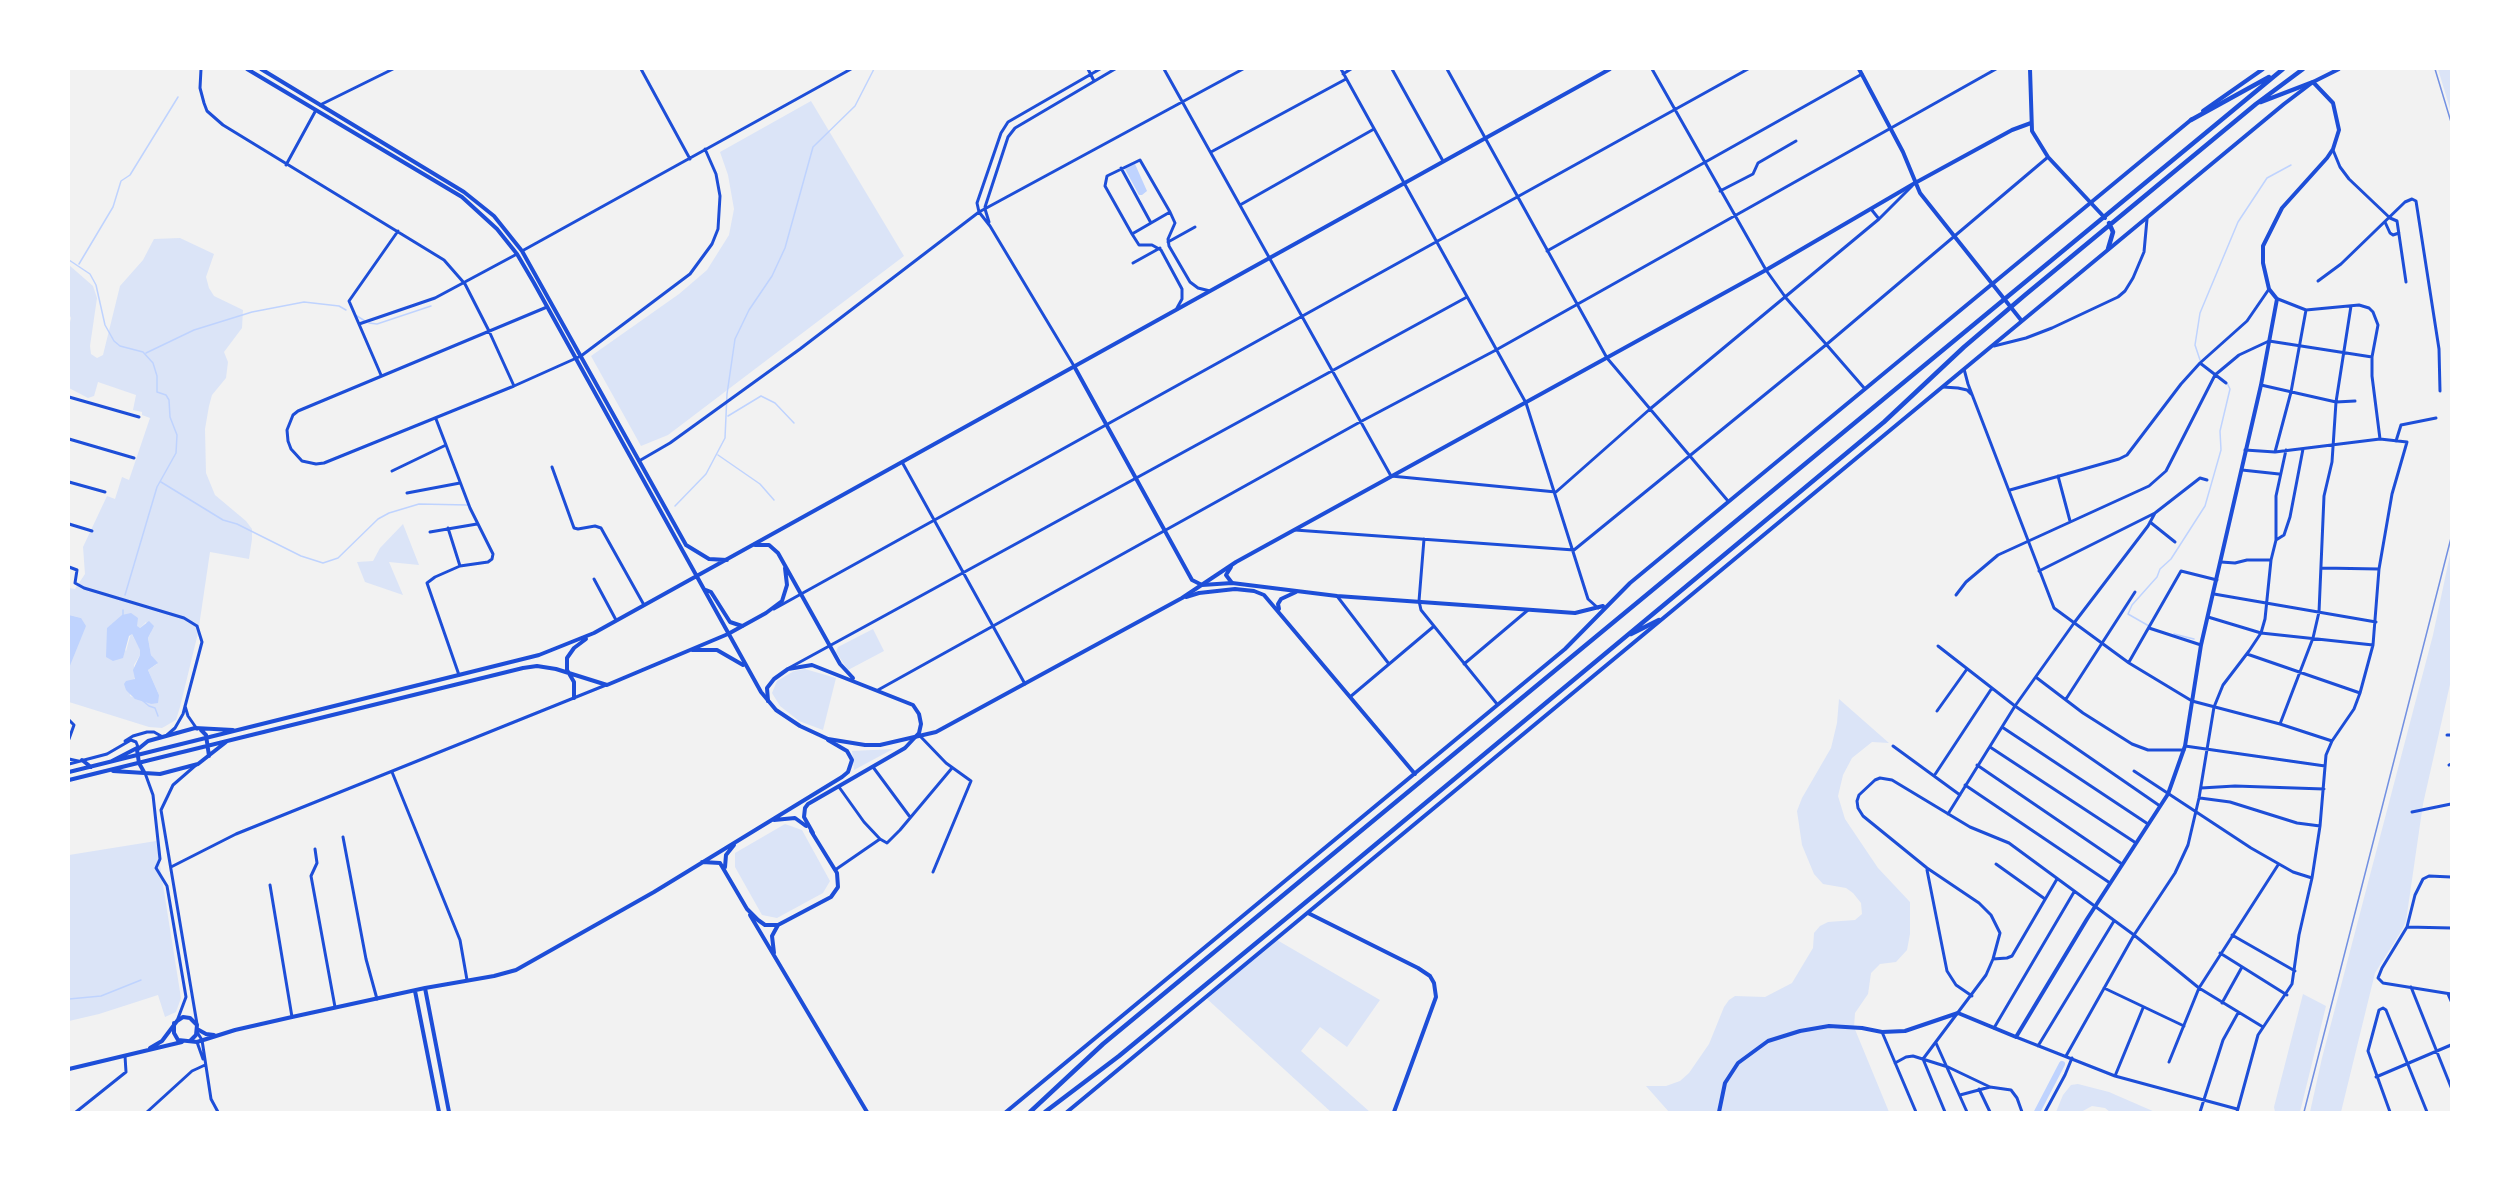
<!DOCTYPE html>
<style>
body{margin:0}
#map{position:relative;width:2520px;height:1181px;overflow:hidden;background:#f2f2f2;font-family:Commissioner,sans-serif}
canvas{display:block}
.frame{position:absolute;inset:0;border:70px solid #fff;pointer-events:none}
</style>
<div id="map">
<canvas width="2520" height="1181"></canvas>
<div class="frame"></div>
</div>
<script>
const c = document.querySelector('canvas').getContext('2d');
c.lineJoin = 'round';
function fillPath(path, color) { c.fillStyle = color; c.fill(path, 'evenodd'); }
const shape = rows => new Path2D(rows.map(r => 'M' + r).join(''));
function stroke(path, color, width, dash) { c.strokeStyle = color; c.lineWidth = width; c.lineCap = dash ? 'butt' : 'round'; c.setLineDash(dash || []); c.stroke(path); }
fillPath(shape([
 [2438,69,2451,69,2451,112],
 [811,101,904,256,668,435,641,446,591,356,679,294,707,270,729,235,734,209,728,175,720,152],
 [180,238,214,254,206,277,209,288,214,296,243,310,242,328,224,352,228,362,226,378,212,395,209,406,205,429,206,473,215,495,246,521,252,529,252,539,249,559,210,552,198,633,180,707,176,720,162,728,149,727,69,702,69,668,81,618,69,615,69,588,75,589,85,574,83,547,107,496,115,499,122,477,129,480,150,418,142,415,142,412,133,410,136,395,98,382,94,396,88,398,69,388,69,326,71,318,69,314,69,265,93,286,97,298,90,346,91,354,97,358,103,355,120,286,143,260,154,239],
 [146,622,151,632,148,638,151,655,157,664,148,670,159,695,151,704,130,696,135,677,134,665,140,655,140,649,131,633,126,651,111,625,115,623,140,628],
 [403,524,419,565,389,562,403,595,365,582,357,562,373,561,380,548],
 [2451,550,2451,680,2423,804,2406,921,2402,930,2375,973,2341,1112,2310,1112,2322,1058,2433,635],
 [873,629,884,651,848,670,836,652,838,647],
 [805,669,836,678,823,730,799,721,780,706,772,693,777,681,794,671],
 [1839,699,1889,743,1872,742,1852,758,1843,775,1838,796,1845,819,1878,868,1910,902,1910,934,1907,950,1896,962,1880,964,1871,973,1868,994,1855,1013,1854,1027,1889,1112,1669,1112,1646,1086,1666,1086,1680,1081,1689,1073,1709,1044,1724,1007,1729,1000,1735,996,1765,997,1792,983,1813,948,1814,933,1820,926,1828,922,1855,920,1862,914,1861,903,1853,893,1846,888,1823,884,1814,874,1802,845,1797,811,1802,798,1831,748,1837,723],
 [893,749,854,770,852,751],
 [785,824,802,830,830,881,823,893,777,918,762,915,735,867,735,853],
 [156,841,181,998,176,1012,165,1017,158,995,99,1014,69,1021,69,855],
 [1277,940,1380,1000,1347,1047,1320,1027,1301,1051,1370,1112,1331,1112,1206,998],
 [2303,994,2326,1006,2300,1112,2275,1112,2274,1107],
 [2078,1084,2109,1092,2155,1112,2110,1112,2105,1108,2092,1106,2081,1112,2056,1112,2063,1095,2071,1085]
]), '#dbe4f7');
fillPath(shape([
 [1135,164,1147,191,1142,195,1139,195,1125,169],
 [131,613,138,618,137,626,140,628,149,621,154,626,148,638,151,655,158,663,148,670,159,695,158,703,151,704,135,699,126,690,124,684,126,681,135,679,133,670,140,655,140,650,132,634,129,636,123,658,113,661,106,657,107,628,122,615],
 [69,615,81,618,86,626,69,668]
]), '#bfd3fe');
stroke(shape([
 [69,260,90,274,96,285,105,325,114,341,120,346,143,352,153,363,157,376,157,392,166,395,169,400,170,417,177,435,176,453,157,487,125,595],
 [79,264,113,207,121,181,130,175,178,97],
 [357,316,365,321],
 [369,323,377,324,431,306],
 [146,353,194,330,252,312,304,302,339,306,346,310],
 [2200,360,2195,345,2200,313,2238,222,2267,178,2291,165],
 [728,416,761,396,775,403,794,423],
 [718,455,760,484,774,500],
 [161,482,223,520,237,524,301,556,323,563,338,558,378,519,389,513,419,504,468,505],
 [675,506,706,474,725,438,727,394,735,339,749,310,772,276,785,248,813,147,855,106,874,69],
 [123,615,123,610],
 [2149,626,2128,614,2132,605,2157,577,2160,569,2171,559,2205,506,2221,450,2220,431,2230,389,2227,383],
 [2174,634,2194,639],
 [143,701,149,706,155,708,158,716],
 [69,999,101,996,141,980]
]), '#bfd3fe', 1.5);
stroke(shape([
 [2037,1112,2062,1064]
]), '#bfd3fe', 6);
stroke(shape([
 [201,69,200,88,204,103,207,111,223,125,444,260,465,284,489,331,514,386],
 [641,69,690,159],
 [1088,69,1094,81],
 [1164,69,1391,476,1556,492,1650,409,1879,219,1912,186],
 [1341,69,1526,403,1588,599,1598,608],
 [1392,69,1443,161],
 [1447,69,1607,358,1728,501],
 [1652,69,1766,270,1786,298,1865,389],
 [1343,74,1351,69],
 [320,105,393,69],
 [2333,150,2340,167,2349,179,2390,218,2397,221,2406,282],
 [1211,152,1346,79],
 [286,165,316,110],
 [1121,168,1151,223],
 [1720,191,1753,174,1758,163,1796,141],
 [1240,205,1374,129],
 [985,207,1008,137,1015,128,1115,69],
 [985,209,989,222],
 [1871,209,1879,219],
 [2385,222,2390,233,2393,235,2399,233],
 [1132,234,1105,186,1107,176,1140,160,1170,212],
 [1168,242,1195,227],
 [522,251,851,69],
 [1547,251,1862,74],
 [1133,263,1160,248],
 [2318,281,2341,264,2405,202,2412,199,2416,201,2439,349,2440,391],
 [2278,299,2306,310,2359,305,2369,308,2373,312,2378,325,2372,357,2372,376,2380,439],
 [547,307,298,411,293,415,287,430,288,441,291,449,302,461,316,464,324,463,514,386,581,356,690,274,712,244,718,229,720,196,716,174,705,149],
 [1177,308,1182,299,1182,289,1161,250,1152,245,1139,245,1132,234,1170,212,1175,223,1168,239,1169,246,1190,282,1198,288,1210,291],
 [359,324,435,298,517,254],
 [1994,346,2026,338,2052,328,2118,297,2125,291,2133,278,2144,252,2147,219],
 [2200,363,2226,383],
 [1074,366,990,226,979,212,977,203,1001,133,1008,122,1100,69],
 [1964,369,1968,384,2054,608,2129,663,2192,701,2280,724,2332,741],
 [381,375,349,301,398,231],
 [2261,385,2336,402,2355,401],
 [1943,387,1958,388,1967,390,1971,394],
 [69,397,139,417],
 [436,419,446,445],
 [69,439,134,458],
 [2396,441,2401,425,2436,418],
 [2275,452,2291,392,2306,310],
 [639,461,670,443,800,349,979,212,1243,69],
 [902,462,1025,684],
 [552,467,574,528,578,529,595,526,601,528,644,605],
 [2242,470,2279,474],
 [392,471,446,445,470,508,493,554,492,559,488,562,460,566,435,577,427,583,459,675],
 [2058,476,2070,521],
 [69,482,105,492],
 [2010,490,2119,459,2127,455,2181,384,2200,363,2247,321,2269,289],
 [407,493,460,483],
 [2150,522,2175,542],
 [69,524,92,531],
 [448,528,460,566],
 [1295,530,1574,550,1827,344,2048,157],
 [430,532,477,524],
 [1424,539,1419,601,1421,610,1497,704],
 [2276,540,2284,535,2290,517,2303,449],
 [2221,562,2235,563,2247,560,2271,560],
 [69,567,77,570,75,583,84,588,184,618,197,626,202,642,183,714,175,728,167,735],
 [2322,568,2379,569],
 [2039,571,2155,513,2200,478,2207,480],
 [594,579,616,620],
 [2214,594,2376,622],
 [1956,595,1966,582,1998,555,2149,486,2166,471,2215,375,2239,355,2269,341,2372,357],
 [1337,596,1389,664],
 [774,609,1748,69],
 [2208,617,2261,633,2373,645],
 [2149,628,2201,645],
 [1938,646,2015,706,2160,806],
 [2247,654,2360,693],
 [2129,662,2181,571,2217,580],
 [1464,664,1528,610],
 [789,668,1467,297],
 [2037,678,2083,713,2132,744,2148,750,2184,750],
 [878,690,1360,422,1496,350,1996,69],
 [1350,697,1433,627],
 [2066,699,2135,592],
 [185,706,188,716,197,729],
 [1937,711,1967,669],
 [69,720,74,725,69,739],
 [2280,724,2313,638,2319,612,2324,496,2332,462,2336,402,2351,306],
 [2002,727,2148,824],
 [2447,735,2451,735],
 [920,736,946,763,971,781,933,872],
 [125,741,133,736,147,732,154,732,161,736],
 [1893,746,1960,795],
 [2185,746,2325,766],
 [1990,747,2136,843],
 [69,759,78,761],
 [69,764,107,754,131,740,136,742,138,747],
 [196,765,173,785,161,810,197,1024],
 [1977,765,2122,864],
 [2449,765,2451,764],
 [873,767,910,817],
 [2134,771,2251,848,2293,872,2312,878],
 [392,772,460,940,467,980],
 [145,773,153,795,160,859,156,868,167,886,186,997,177,1021],
 [1934,776,1992,688],
 [1965,785,2110,883],
 [839,787,864,822,880,839,887,843,900,830,952,768],
 [2201,788,2235,786,2324,789],
 [2200,798,2230,802,2297,823,2320,826],
 [2412,812,2451,804],
 [1948,814,2015,706,2074,623,2148,526,2155,513],
 [343,837,366,959,377,999],
 [315,849,317,863,311,876,335,1007],
 [1996,864,2045,899],
 [171,867,236,834,606,685],
 [835,870,880,839],
 [1927,870,1947,971,1956,985,1972,996],
 [2451,877,2429,876,2423,879,2415,895,2407,927,2382,968,2378,978,2383,983,2451,994],
 [270,885,292,1017],
 [2407,927,2451,928],
 [2232,935,2295,971],
 [2220,953,2287,995],
 [1993,959,2007,958,2012,956,2057,879],
 [2411,987,2451,1087],
 [2104,988,2184,1026],
 [2448,994,2451,1001],
 [2222,1003,2242,967],
 [1994,1028,2074,892],
 [197,1032,202,1040,211,1099,218,1112],
 [1882,1032,1916,1112],
 [2016,1037,2115,1076,2237,1109],
 [197,1042,203,1059],
 [1936,1043,1967,1112],
 [2038,1046,2114,921],
 [2066,1056,2134,935,2175,873,2188,845,2199,798,2214,707,2223,685,2249,651,2261,633,2265,619,2271,560,2276,540,2276,496,2286,450],
 [2169,1062,2199,988,2278,865],
 [1895,1063,1906,1057,1913,1056,1948,1067,1990,1087],
 [2115,1076,2143,1008],
 [2376,1077,2451,1045],
 [1979,1089,1990,1112],
 [1960,1095,1990,1087,2011,1090,2017,1098,2022,1112],
 [76,1112,126,1072,125,1056],
 [147,1112,192,1071,205,1065],
 [1945,1112,1923,1059,1986,975,1993,959,2000,933,1991,915,1979,903,1927,868,1863,816,1858,808,1857,801,1859,795,1875,780,1880,778,1892,780,1970,827,2009,843,2134,935,2199,988,2263,1027],
 [2045,1112,2065,1075,2072,1058],
 [2200,1112,2223,1040,2238,1013],
 [2237,1112,2258,1035,2292,984,2299,935,2312,878,2320,826,2326,755,2332,741,2354,709,2360,693,2373,645,2379,569,2392,494,2407,442,2380,439,2275,452,2245,450],
 [2390,1112,2368,1051,2379,1010,2383,1008,2386,1010,2427,1112]
]), '#1d4ed8', 3);
stroke(shape([
 [2203,111,2263,69],
 [1074,366,1192,580,1202,585,1232,583,1337,596,1575,613,1603,606],
 [755,545,769,545,778,553,840,664,853,678],
 [1186,597,1199,593,1235,589,1254,591,1264,595,1415,774],
 [1279,609,1278,604,1281,599,1296,592],
 [728,634,766,613,782,601,787,585,785,568],
 [768,701,767,688,774,679,788,669,812,665,913,705,919,714,921,724,919,733,905,748,808,804,805,808,804,817,813,833],
 [774,820,795,818,806,826],
 [702,862,720,863,747,909,758,920,765,925,778,925,831,897,838,887,837,873,811,831],
 [725,867,726,855,734,845],
 [1308,913,1418,968,1430,976,1434,983,1436,997,1394,1112],
 [750,915,867,1112],
 [774,953,772,936,778,925],
 [425,988,449,1112],
 [415,991,439,1112],
 [174,1023,174,1033,178,1040,197,1042,235,1030,292,1017,425,988,494,976,516,970,654,892,842,777,848,772,852,760,847,751,828,740],
 [197,1029,206,1034,214,1035],
 [150,1048,162,1041,177,1021,183,1017,190,1018,197,1025,196,1035,190,1041],
 [69,1069,182,1042],
 [1006,1112,1565,649,1630,583,2192,119],
 [1067,1112,2284,104,2313,82,2339,69],
 [1719,1112,1725,1083,1738,1063,1768,1041,1800,1031,1829,1026,1862,1028,1882,1032,1905,1031,1958,1013,2016,1037,2087,919,2168,794,2185,746,2201,645,2261,385,2277,299,2269,289,2263,263,2263,246,2282,208,2327,158,2333,149,2339,130,2333,103,2313,82]
]), '#1d4ed8', 4);
stroke(shape([
 [247,69,462,197,497,229,517,254,534,283,761,692,776,710,800,726,828,739,865,745,880,745,936,732,1182,598,1236,562,1766,270,1915,183,2012,130,2031,123],
 [261,69,464,192,494,216,522,251,686,545,709,559,727,560],
 [1859,69,1903,152,1920,193,2021,320],
 [2030,69,2032,131,2048,157,2105,218],
 [1231,567,1226,575,1232,583],
 [706,590,711,592,730,622,742,626],
 [692,650,717,650,743,665],
 [574,698,574,682,567,670,567,658,574,648,586,639],
 [201,730,206,735,209,756],
 [82,760,91,767],
 [112,761,137,748],
 [113,771,160,774,198,764,226,742],
 [69,772,539,655,594,633,1610,69],
 [144,772,139,763,137,750,148,741,195,728,233,730],
 [69,780,523,668,537,666,556,669,607,685,728,634]
]), '#1d4ed8', 4);
stroke(shape([
 [2261,102,2313,82],
 [2191,120,2269,77],
 [2108,249,2113,232,2109,223],
 [1631,634,1659,620],
 [1030,1112,1103,1044,2283,69],
 [1045,1112,1119,1056,1340,874,1884,422,1964,347,2025,295,2256,104,2303,69]
]), '#1d4ed8', 4.5);
stroke(shape([
 [2435,69,2451,122],
 [2304,1112,2451,538]
]), '#7290e2', 1.5);
</script>
